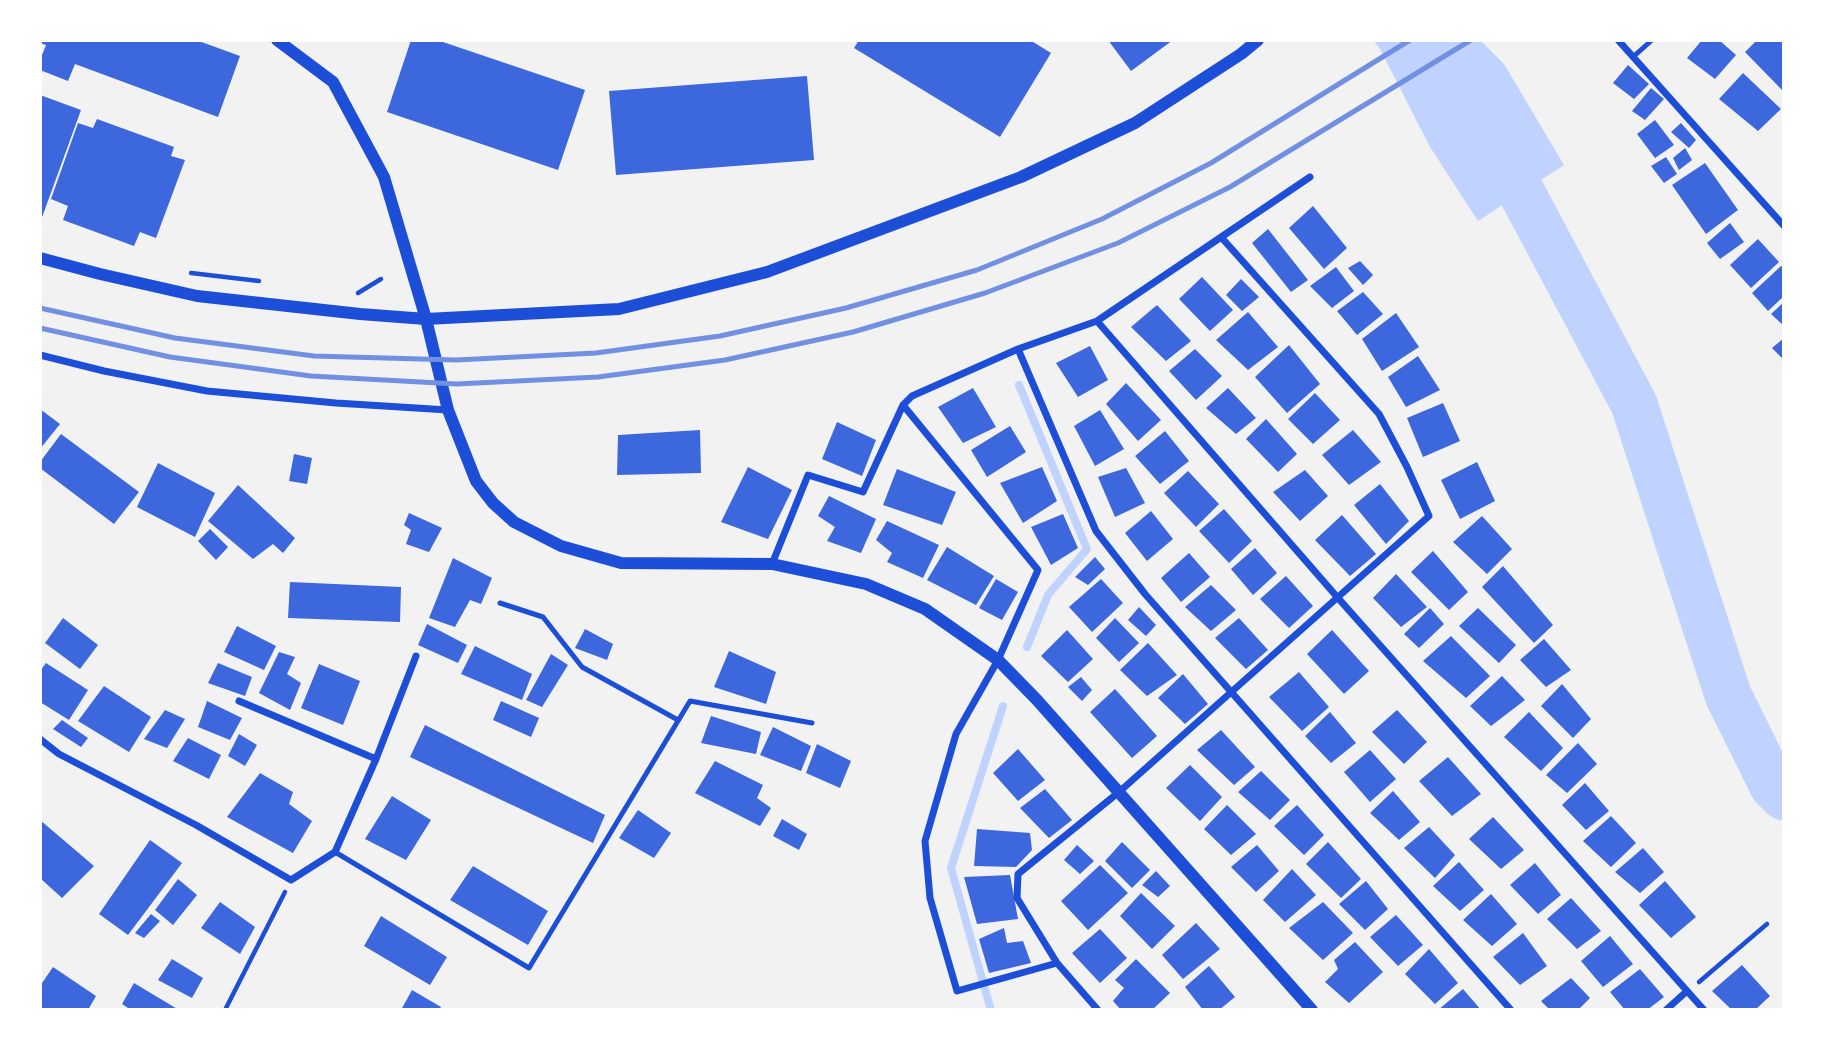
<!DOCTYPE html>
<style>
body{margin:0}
#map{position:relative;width:1824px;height:1050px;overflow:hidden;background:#f2f2f2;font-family:"Titillium Web",sans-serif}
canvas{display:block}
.frame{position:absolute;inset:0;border:42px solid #fff;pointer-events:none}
</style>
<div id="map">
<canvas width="1824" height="1050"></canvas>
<div class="frame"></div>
</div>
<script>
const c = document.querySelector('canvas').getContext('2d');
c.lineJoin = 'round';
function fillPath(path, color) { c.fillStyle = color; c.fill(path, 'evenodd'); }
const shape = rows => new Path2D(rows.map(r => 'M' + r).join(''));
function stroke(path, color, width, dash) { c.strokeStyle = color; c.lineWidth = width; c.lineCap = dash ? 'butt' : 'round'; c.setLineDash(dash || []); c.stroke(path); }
fillPath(shape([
 [1373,40,1480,40,1504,64,1564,165,1478,221,1430,147,1380,49]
]), '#bfd3fe');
stroke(shape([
 [1019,385,1087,549,1048,595,1027,647],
 [989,1010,990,1007,951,868,1003,706]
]), '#bfd3fe', 8);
stroke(shape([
 [1424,40,1499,150,1634,404,1728,695,1773,786,1784,797]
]), '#bfd3fe', 47);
fillPath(shape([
 [40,40,196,40,240,56,218,117,75,64,68,81,40,70,40,60,46,45,40,43],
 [411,40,437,40,585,90,558,170,387,112],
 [859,40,1030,40,1051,53,1000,137,854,48],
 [1108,40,1173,40,1131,71],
 [1702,40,1719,40,1736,55,1715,79,1687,58],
 [1757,40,1784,40,1784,92,1745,52],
 [1628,65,1649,84,1634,99,1613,83],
 [1743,73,1781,109,1758,131,1719,99],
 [807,76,814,160,616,175,609,91],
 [1651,88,1664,99,1645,120,1632,111],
 [40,95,81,110,41,220,40,220],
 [97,119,174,147,171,156,185,160,156,238,140,232,134,246,63,220,68,206,51,199,78,123,93,128],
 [1655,120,1674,145,1655,158,1637,134],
 [1681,123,1696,140,1689,148,1671,132],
 [1685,148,1692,160,1679,170,1673,158],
 [1666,157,1677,174,1664,183,1651,166],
 [1705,163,1738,210,1706,234,1672,185],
 [1313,206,1347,248,1324,269,1289,228],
 [1730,223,1744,242,1720,259,1707,243],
 [1268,229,1308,280,1291,292,1252,243],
 [1758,239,1779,262,1751,288,1730,265],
 [1360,261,1373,275,1363,285,1348,268],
 [1781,266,1784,268,1784,296,1768,311,1752,293],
 [1336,267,1354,291,1332,308,1310,286],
 [1202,277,1233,310,1210,331,1179,299],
 [1241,279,1259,297,1242,311,1226,295],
 [1363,292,1383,314,1357,335,1337,311],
 [1784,302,1784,326,1771,314],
 [1157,305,1191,341,1166,361,1131,327],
 [1248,312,1278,347,1248,370,1216,340],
 [1396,313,1419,347,1382,371,1362,339],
 [1784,338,1784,360,1772,348],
 [1289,345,1320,384,1287,413,1255,377],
 [1090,346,1108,380,1078,397,1056,363],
 [1195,349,1222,376,1196,400,1169,371],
 [1418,356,1440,390,1406,407,1388,377],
 [1126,383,1161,420,1138,441,1106,404],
 [973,388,996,427,963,443,938,407],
 [1228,388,1256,418,1236,434,1206,408],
 [1315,393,1340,420,1313,444,1288,419],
 [1443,403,1460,441,1423,457,1407,418],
 [40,409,60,424,40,449],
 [1100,410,1124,449,1095,466,1074,426],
 [1266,419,1297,454,1278,472,1246,439],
 [837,422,876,440,862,476,822,459],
 [1010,426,1026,452,987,477,971,450],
 [700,430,701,473,617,475,618,435],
 [1353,430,1381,462,1349,485,1322,455],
 [1165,431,1189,461,1160,484,1135,456],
 [61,434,139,492,114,524,40,468,40,462],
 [294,454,312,458,307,484,289,481],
 [1477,462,1495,501,1460,519,1441,480],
 [158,463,215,493,195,537,137,507],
 [748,467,792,490,768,539,721,522],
 [1042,467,1057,501,1023,523,1000,483],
 [1126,468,1145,503,1115,517,1098,477],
 [897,469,956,492,942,525,883,505],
 [1305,470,1328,496,1300,521,1273,492],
 [1188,471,1219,504,1196,527,1164,493],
 [1380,484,1409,521,1386,544,1354,505],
 [238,485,295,538,283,553,273,544,253,559,208,521],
 [829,496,876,519,861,553,827,541,835,527,818,516],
 [1224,509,1252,541,1229,563,1199,531],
 [1151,511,1173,539,1147,561,1125,533],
 [409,513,442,528,429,552,406,544,411,530,404,525],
 [1063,514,1078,548,1051,565,1031,527],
 [1342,515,1376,554,1350,576,1315,540],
 [1482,516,1512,549,1487,574,1453,542],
 [887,521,939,545,923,578,887,562,892,553,876,540],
 [210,529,228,547,216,560,198,541],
 [947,547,994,576,976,605,927,580],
 [1255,548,1277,573,1253,595,1231,569],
 [1433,551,1468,592,1449,610,1411,572],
 [1189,553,1210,577,1181,602,1161,578],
 [1095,557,1105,569,1088,585,1075,577],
 [453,558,492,578,481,604,470,600,455,627,429,618],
 [1503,566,1553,625,1534,643,1482,587],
 [1396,574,1427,607,1401,627,1373,598],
 [1286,576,1313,606,1289,628,1260,599],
 [996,579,1018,592,1002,620,979,608],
 [1101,579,1123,603,1092,632,1069,607],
 [290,582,401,587,400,622,288,618],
 [1211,585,1236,610,1211,631,1185,607],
 [1139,607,1156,625,1146,636,1128,620],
 [1430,608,1444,624,1419,648,1404,634],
 [1478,608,1516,645,1499,663,1459,626],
 [63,618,98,645,80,669,45,643],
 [1115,618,1139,643,1119,662,1096,638],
 [1239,618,1268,650,1246,669,1215,638],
 [427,624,467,645,458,663,418,645],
 [237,626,276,646,264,670,224,652],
 [585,629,613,644,607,660,575,648],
 [1067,630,1093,659,1068,682,1041,656],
 [1332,630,1369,671,1344,694,1307,654],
 [1451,636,1490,676,1466,698,1423,661],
 [1544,639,1571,670,1546,687,1520,660],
 [1148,643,1177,675,1147,696,1120,670],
 [475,646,532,674,522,700,461,674],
 [729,651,776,672,766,704,714,687],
 [279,652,295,657,287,674,301,683,290,710,259,693],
 [551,654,568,665,542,707,526,700],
 [46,663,88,690,69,720,40,702,40,671],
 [218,663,252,677,245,696,208,683],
 [319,664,360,681,343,725,301,708],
 [1299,672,1329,707,1302,731,1269,697],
 [1183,674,1208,704,1185,724,1158,698],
 [1502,676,1525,700,1491,726,1470,706],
 [1081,677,1092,690,1082,701,1068,687],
 [1562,684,1591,719,1573,738,1541,706],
 [104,686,151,717,129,752,78,721],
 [1115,689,1157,736,1132,758,1090,712],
 [207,701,242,718,230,740,198,727],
 [501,701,539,718,531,737,493,720],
 [165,710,185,719,167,748,144,739],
 [1397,710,1427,742,1404,764,1372,732],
 [1330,712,1356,743,1331,763,1305,736],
 [1529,712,1563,748,1541,771,1504,737],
 [711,716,761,732,756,754,701,743],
 [62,720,88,738,81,747,53,729],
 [425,725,605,815,593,843,410,757],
 [773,727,811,746,801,771,760,755],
 [1221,730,1255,767,1234,785,1197,750],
 [239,734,257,745,245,766,228,756],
 [188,738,221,755,209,779,173,761],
 [1578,743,1597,764,1567,793,1546,775],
 [817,744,851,761,840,788,806,773],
 [1018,749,1045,780,1018,801,993,773],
 [1370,750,1396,779,1370,802,1344,772],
 [1448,757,1481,794,1452,816,1419,781],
 [715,761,763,785,757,798,771,808,760,826,695,793],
 [1190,765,1222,797,1200,821,1166,788],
 [1261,771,1290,800,1270,820,1238,792],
 [260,773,293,792,289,804,312,821,293,853,227,817],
 [1585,783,1609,811,1586,830,1562,805],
 [1045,789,1072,820,1049,838,1020,808],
 [1393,791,1420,822,1399,840,1370,813],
 [392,796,431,820,406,860,365,839],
 [1227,805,1256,834,1231,855,1204,829],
 [1297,805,1324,835,1304,855,1274,826],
 [638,810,671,833,654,858,619,838],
 [1611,816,1636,843,1611,867,1583,841],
 [1493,817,1524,850,1501,869,1469,839],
 [782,819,807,834,799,850,773,836],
 [40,820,94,866,62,898,40,878],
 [1429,827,1455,855,1435,878,1404,848],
 [977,829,1030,833,1032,850,1016,867,974,866],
 [150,840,182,863,128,935,99,914],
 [1122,842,1150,870,1132,888,1105,861],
 [1328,842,1361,879,1341,898,1306,864],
 [1077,845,1094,861,1080,874,1064,860],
 [1257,845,1279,871,1256,892,1231,867],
 [1643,848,1664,872,1640,893,1615,872],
 [1459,862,1484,890,1460,911,1433,886],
 [1535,863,1561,895,1538,914,1510,885],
 [1100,865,1128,893,1088,930,1061,901],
 [473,866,548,911,528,945,450,900],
 [1292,869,1316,895,1285,922,1263,900],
 [1156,871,1170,886,1158,897,1142,885],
 [1010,875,1018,919,977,924,964,877],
 [178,879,197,895,173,925,155,910],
 [1366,881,1388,909,1365,930,1339,904],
 [1665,881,1696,917,1671,938,1639,905],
 [1141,893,1175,926,1152,949,1120,916],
 [1491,894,1517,924,1492,946,1463,920],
 [1571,898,1601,931,1577,949,1547,919],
 [220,902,255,927,240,954,201,928],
 [1323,902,1353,933,1323,960,1289,928],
 [151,914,160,921,144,938,135,933],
 [1396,915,1423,945,1398,966,1370,937],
 [381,916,447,957,430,985,364,946],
 [1196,923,1220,949,1183,979,1162,955],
 [1004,928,1007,943,1023,941,1031,963,989,973,979,939],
 [1100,929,1127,958,1100,983,1072,953],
 [1523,933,1547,966,1520,985,1493,957],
 [1610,936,1633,964,1603,987,1581,961],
 [1355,942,1383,972,1349,1003,1325,982,1338,969,1334,960],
 [1429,949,1458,983,1435,1004,1405,974],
 [172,959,203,978,192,998,158,980],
 [1136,959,1170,993,1152,1010,1121,1010,1113,1001,1124,988,1115,980],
 [1742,965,1770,996,1755,1010,1732,1010,1712,991],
 [1209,966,1235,997,1219,1010,1203,1010,1185,987],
 [53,967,96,996,88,1010,40,1010,40,986],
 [1640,969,1664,997,1647,1010,1625,1010,1610,992],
 [1571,978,1590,998,1578,1010,1550,1010,1541,1001],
 [134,983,179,1010,131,1010,122,1004],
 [1463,989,1481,1010,1438,1010],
 [412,990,441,1007,439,1010,401,1010]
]), '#3d67dc');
stroke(shape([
 [191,273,259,281],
 [358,293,381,279],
 [1699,982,1767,924],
 [225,1010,285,892]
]), '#1d4ed8', 4.5);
stroke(shape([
 [1633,57,1652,40],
 [500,603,543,617,582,667,678,720],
 [335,852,529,968,690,701,812,723]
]), '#1d4ed8', 5);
stroke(shape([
 [1618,40,1784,226],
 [1097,321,1338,598,1704,1010],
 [1018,349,1096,531,1145,594,1511,1010],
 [40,355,104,371,207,391,336,403,448,410],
 [903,405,1038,570,998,660,956,734,925,841,930,898,957,991,1057,963],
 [772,564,808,475,863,492,903,405,912,396,1018,349,1097,321,1310,177],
 [239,701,376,759],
 [40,739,59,754,196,825,291,880,335,852,376,759,416,656],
 [1098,1010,1057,963,1017,898,1018,874,1119,792,1429,516,1407,467,1379,414,1221,237],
 [1666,1010,1687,991]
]), '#1d4ed8', 7);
stroke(shape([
 [277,40,333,82,384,177,426,319,448,410,476,481,493,503,514,522,561,546,621,563,772,564,866,584,925,609,998,660,1037,700,1312,1010],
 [40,258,100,274,197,296,360,314,426,319,619,309,767,272,1021,177,1135,123,1241,54,1258,40]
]), '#1d4ed8', 12);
stroke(shape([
 [40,308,175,338,314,356,456,360,596,353,720,336,846,308,977,270,1102,219,1211,163,1410,40],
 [40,328,170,357,311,376,457,384,598,377,725,360,853,332,985,293,1118,243,1230,187,1471,40]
]), '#7290e2', 5);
</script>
